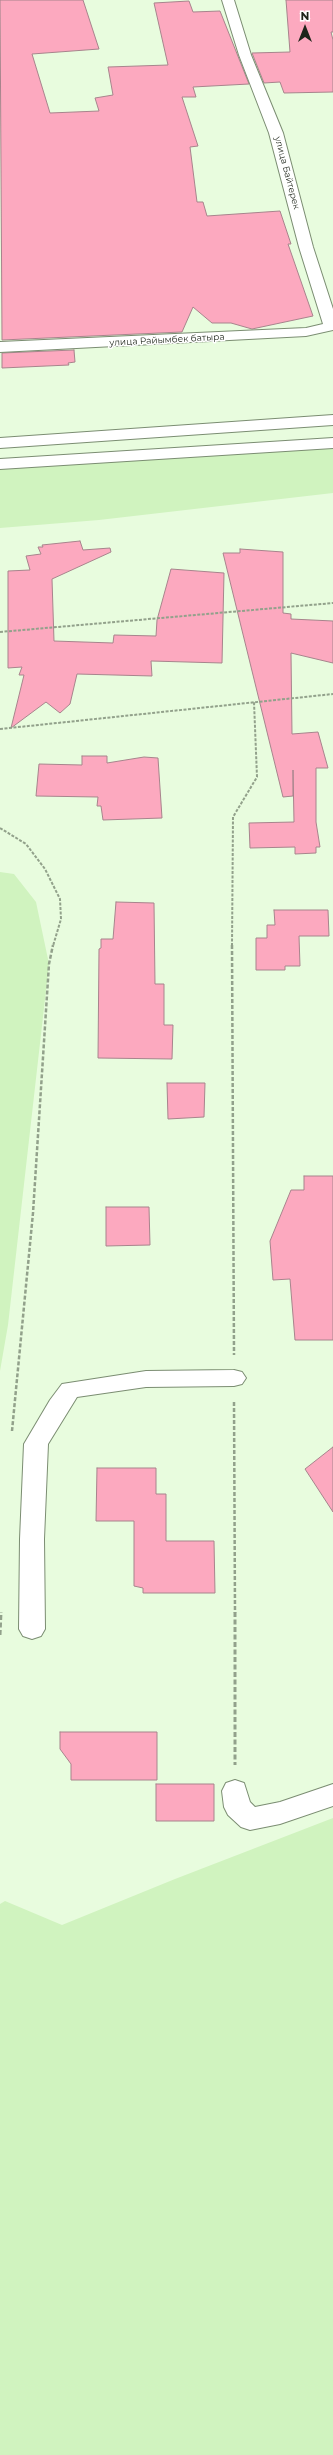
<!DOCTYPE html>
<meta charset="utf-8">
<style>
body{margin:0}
#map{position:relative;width:333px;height:2455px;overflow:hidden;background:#e8fcde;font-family:Montserrat,sans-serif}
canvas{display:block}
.north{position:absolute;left:285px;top:8px;width:40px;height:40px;-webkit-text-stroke:3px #fff;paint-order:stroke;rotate:0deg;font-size:11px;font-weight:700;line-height:16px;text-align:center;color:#1e251a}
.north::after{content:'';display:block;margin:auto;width:14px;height:18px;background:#1e251a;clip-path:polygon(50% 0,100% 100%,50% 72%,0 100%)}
</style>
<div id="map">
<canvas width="333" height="2455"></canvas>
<div class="north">N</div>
</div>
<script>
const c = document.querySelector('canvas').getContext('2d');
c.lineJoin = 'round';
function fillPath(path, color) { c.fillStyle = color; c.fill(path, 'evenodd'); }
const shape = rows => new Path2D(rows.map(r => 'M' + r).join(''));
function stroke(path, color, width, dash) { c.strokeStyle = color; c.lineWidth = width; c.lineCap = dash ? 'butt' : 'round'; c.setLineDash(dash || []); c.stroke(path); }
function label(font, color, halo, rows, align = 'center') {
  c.font = font + ' Montserrat,sans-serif'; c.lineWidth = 3; c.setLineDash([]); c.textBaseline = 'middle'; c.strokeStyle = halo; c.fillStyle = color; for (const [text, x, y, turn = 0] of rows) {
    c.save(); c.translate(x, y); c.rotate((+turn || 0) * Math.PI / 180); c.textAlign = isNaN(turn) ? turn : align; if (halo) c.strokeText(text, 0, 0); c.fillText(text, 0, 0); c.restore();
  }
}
fillPath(shape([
 [333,447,333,493,99,520,0,528,0,466],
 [0,872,14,874,36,902,49,964,8,1325,0,1371],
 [333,1818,333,2455,0,2455,0,1904,5,1901,62,1925,175,1879]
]), '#d0f3bf');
const building = shape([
 [0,0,83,0,99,49,32,54,50,113,99,111,95,98,113,95,108,67,168,65,154,3,189,1,193,12,220,11,249,84,193,87,196,97,182,97,198,146,190,147,197,202,203,202,207,216,280,211,291,244,288,244,313,316,252,329,231,323,212,323,193,307,182,332,2,340,0,0],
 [286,0,333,0,333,32,331,32,333,40,333,92,284,93,280,82,264,83,252,53,290,52,286,0],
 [74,350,75,362,68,363,69,365,2,368,2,353,74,350],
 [80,541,83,550,110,548,111,552,52,579,54,641,113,643,114,635,156,636,157,620,171,569,224,573,222,663,151,661,152,676,77,674,70,704,60,713,46,702,11,728,24,675,19,675,22,667,8,668,8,571,30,570,26,556,41,554,38,547,43,547,42,545,80,541],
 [240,549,283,552,283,613,291,614,291,619,333,621,333,663,291,653,292,734,318,732,328,768,316,768,316,822,320,847,316,847,316,853,295,854,295,847,250,848,249,823,294,822,293,770,293,796,283,797,223,553,240,553,240,549],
 [82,756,107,756,107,763,144,757,158,758,162,818,103,820,101,806,97,806,98,797,36,796,39,764,82,765,82,756],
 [116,902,154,903,155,984,164,984,164,1025,173,1025,172,1059,98,1058,99,949,101,948,101,939,113,939,116,902],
 [274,910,328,910,329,936,299,936,300,966,285,966,285,970,256,970,256,938,267,938,267,925,275,925,274,910],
 [167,1083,205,1083,204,1117,168,1119,167,1083],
 [304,1176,333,1176,333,1340,295,1340,290,1279,273,1280,270,1241,291,1190,304,1190,304,1176],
 [106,1207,149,1207,150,1245,106,1246,106,1207],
 [333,1447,333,1512,305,1469,333,1447],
 [97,1468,156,1468,156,1494,166,1494,166,1541,214,1541,215,1593,143,1593,143,1588,134,1586,134,1521,96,1521,97,1468],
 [60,1732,157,1732,157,1780,71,1780,71,1764,60,1749,60,1732],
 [156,1784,214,1784,214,1821,156,1821,156,1784]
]);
fillPath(building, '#fca9bf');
stroke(building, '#a7848c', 1);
const street = shape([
 [222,0,234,0,251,55,283,133,313,247,333,309,333,330,306,336,0,352,0,342,306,328,323,324,299,247,269,133,239,55,222,0],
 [234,1370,242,1372,246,1378,242,1384,234,1386,146,1387,77,1397,48,1444,44,1539,45,1629,41,1636,32,1639,23,1636,19,1629,20,1539,24,1444,50,1400,62,1384,146,1371,234,1370],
 [235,1780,244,1783,250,1802,255,1807,280,1802,333,1784,333,1806,280,1824,250,1830,241,1827,228,1815,224,1807,222,1791,226,1783,235,1780]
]);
const highway = shape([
 [333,415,333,425,0,448,0,438,333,415],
 [333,438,333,448,0,469,0,459,333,438]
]);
stroke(street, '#7b8d72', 2);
stroke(highway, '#7b8d72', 2);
stroke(shape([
 [0,632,333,603],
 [0,729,333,694],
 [0,828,26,844,45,869,60,899,61,919,53,946],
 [232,946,233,817,257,777,254,702]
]), '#92a18b', 2, [3, 1.5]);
stroke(shape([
 [232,945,234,1355],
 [234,1402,235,1613],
 [12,1431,33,1213,49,964,53,945]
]), '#92a18b', 2.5, [4, 2]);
stroke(shape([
 [235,1612,235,1765],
 [0,1635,1,1612]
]), '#92a18b', 3, [5, 2.5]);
fillPath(street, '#fff');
fillPath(highway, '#fff');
label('9px', '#1e251a', '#fff', [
 ["улица Байтерек",287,173,75],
 ["улица Райымбек батыра",167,340,-3]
]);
</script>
